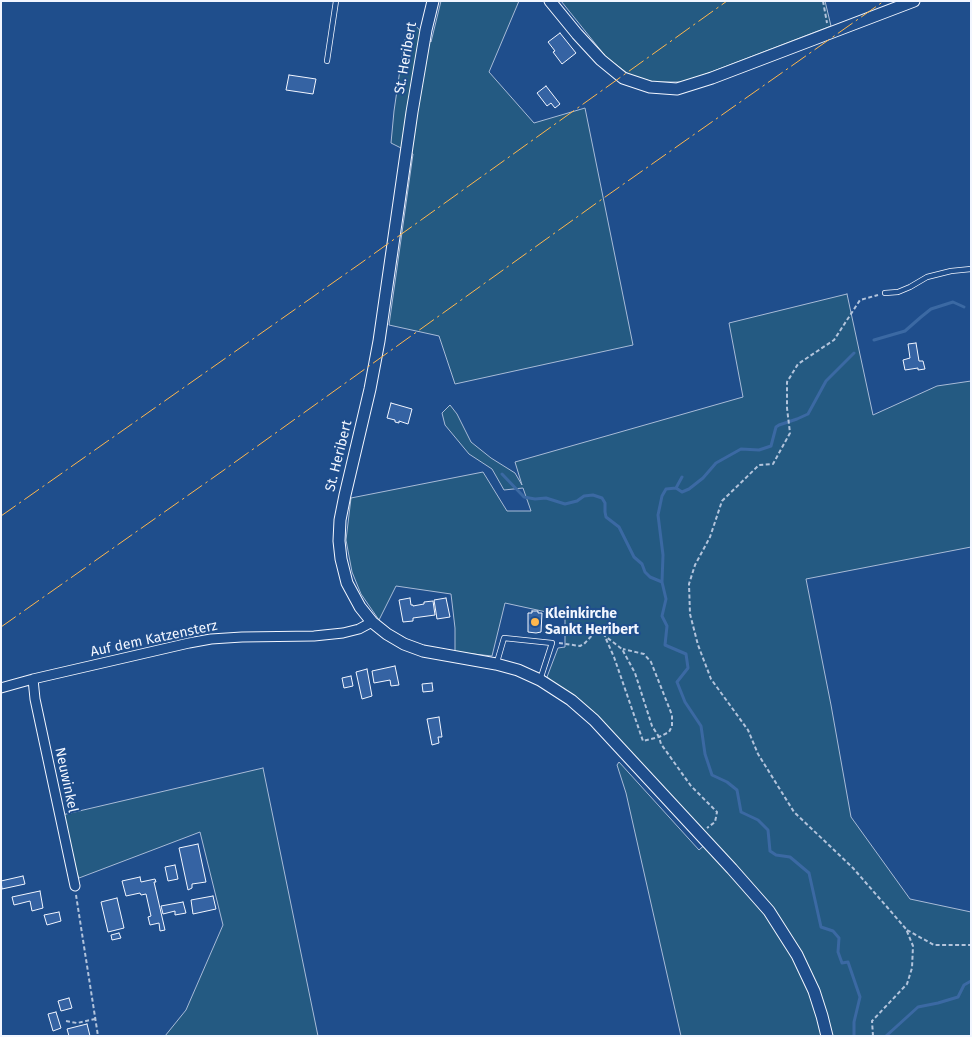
<!DOCTYPE html>
<style>
body{margin:0}
#map{position:relative;width:972px;height:1037px;overflow:hidden;background:#1f4e8c;font-family:"Fira Sans",sans-serif}
canvas{display:block}
.frame{position:absolute;inset:0;border:2px solid #f2f6ff;pointer-events:none}
</style>
<div id="map">
<canvas width="972" height="1037"></canvas>
<div class="frame"></div>
</div>
<script>
const c = document.querySelector('canvas').getContext('2d');
c.lineJoin = 'round';
function fillPath(path, color) { c.fillStyle = color; c.fill(path, 'evenodd'); }
const shape = rows => new Path2D(rows.map(r => 'M' + r).join(''));
function stroke(path, color, width, dash) { c.strokeStyle = color; c.lineWidth = width; c.lineCap = dash ? 'butt' : 'round'; c.setLineDash(dash || []); c.stroke(path); }
function label(font, color, halo, rows, align = 'center') {
  c.font = font + ' "Fira Sans",sans-serif'; c.lineWidth = 4; c.setLineDash([]); c.textBaseline = 'middle'; c.strokeStyle = halo; c.fillStyle = color; for (const [text, x, y, turn = 0] of rows) {
    c.save(); c.translate(x, y); c.rotate((+turn || 0) * Math.PI / 180); c.textAlign = isNaN(turn) ? turn : align; if (halo) c.strokeText(text, 0, 0); c.fillText(text, 0, 0); c.restore();
  }
}
const green = shape([
 [441,1,519,1,489,72,534,123,585,108,633,345,455,384,439,336,389,325,413,154,391,143,394,111,404,42,413,23,431,42,441,1],
 [561,1,825,1,831,26,685,82,654,82,631,76,606,57,561,1],
 [847,294,873,415,937,386,971,381,971,547,806,579,831,705,851,817,910,899,971,912,971,1036,681,1036,626,793,617,765,619,762,699,850,710,840,596,717,547,677,558,648,565,647,565,616,505,603,492,656,455,652,455,628,451,594,396,586,379,620,361,594,352,572,346,540,351,498,483,472,507,511,531,511,523,488,504,490,492,469,469,454,445,425,442,413,450,405,457,414,471,442,491,458,515,473,522,485,515,462,743,397,729,323,847,294],
 [263,768,318,1036,165,1036,186,1010,223,925,200,832,79,878,73,866,62,815,263,768]
]);
fillPath(green, '#245a82');
stroke(green, '#a8bbd7', 1);
stroke(shape([
 [874,340,905,331,921,317,931,309,953,302,964,307],
 [502,474,524,497,535,499,546,498,565,504,577,501,584,496,593,495,602,498,605,503,605,512,606,517,619,527,634,557,642,564,645,572,650,577,662,582],
 [676,488,682,477],
 [854,1036,854,1022,860,997,848,962,842,963,838,952,839,938,833,931,821,927,809,873,790,857,776,855,770,851,768,830,758,820,741,812,737,790,727,782,712,775,705,754,701,726,685,702,677,682,688,668,686,654,665,645,667,626,662,616,666,599,662,582,663,555,658,515,662,496,666,489,676,488,682,492,689,489,703,478,716,463,741,449,759,450,771,446,776,427,779,425,797,419,808,414,826,381,854,353],
 [886,1036,918,1007,938,1003,958,997,964,985,971,981]
]), '#3b69a3', 3);
const building = shape([
 [560,33,576,53,562,64,553,52,555,51,548,42,560,33],
 [289,75,316,79,313,94,286,90,289,75],
 [546,86,560,104,555,108,551,103,547,106,537,93,546,86],
 [916,343,919,361,923,361,925,369,918,370,918,368,905,370,903,360,910,358,908,344,916,343],
 [391,403,412,409,408,424,399,421,399,423,395,422,395,420,387,418,391,403],
 [410,598,411,605,413,605,413,606,424,604,424,602,433,601,435,615,413,618,413,621,403,622,399,600,410,598],
 [446,598,450,617,437,619,434,600,446,598],
 [532,611,538,611,538,613,542,613,541,632,536,633,528,632,528,613,532,613,532,611],
 [395,666,399,685,391,686,390,680,374,683,372,671,395,666],
 [367,669,372,696,362,699,356,672,367,669],
 [351,676,353,686,344,688,342,678,351,676],
 [432,683,433,691,423,692,422,684,432,683],
 [439,717,442,737,438,737,439,743,432,745,427,719,439,717],
 [198,844,206,882,192,884,192,888,188,890,179,848,198,844],
 [175,865,178,879,168,881,165,867,175,865],
 [23,876,25,884,2,889,1,881,23,876],
 [140,877,141,882,155,879,156,882,154,882,165,930,160,931,159,923,150,925,148,917,151,916,146,894,141,895,140,893,126,896,122,881,140,877],
 [40,891,43,908,32,911,30,901,14,905,12,897,40,891],
 [213,896,216,909,193,914,191,900,213,896],
 [117,898,124,928,108,932,101,902,117,898],
 [183,902,186,913,175,915,175,911,163,914,161,906,183,902],
 [59,912,61,921,47,925,44,915,59,912],
 [119,933,121,938,112,940,111,935,119,933],
 [69,998,72,1008,61,1011,58,1001,69,998],
 [56,1012,61,1028,53,1031,48,1014,56,1012],
 [87,1024,90,1036,69,1036,67,1029,87,1024]
]);
fillPath(building, '#3563a3');
stroke(building, '#f2f6ff', 1);
const service = shape([
 [327,61,336,1],
 [885,293,898,292,910,287,927,277,951,271,971,269],
 [497,662,504,638,552,643,540,680]
]);
const minor = shape([
 [33,679,35,699,75,886],
 [1,688,33,679,189,643,211,639,242,637,314,636,343,633,359,629,372,622]
]);
const tertiary = shape([
 [433,1,426,30,412,112,379,341,370,389,345,495,340,520,339,541,341,559,347,583,360,607,372,622,387,634,404,644,423,651,496,664,518,670,540,680,571,700,594,720,732,869,769,911,797,955,814,991,822,1016,827,1036],
 [550,1,577,34,601,60,623,78,650,87,677,89,712,78,914,1]
]);
stroke(service, '#f2f6ff', 6);
stroke(minor, '#f2f6ff', 11);
stroke(tertiary, '#f2f6ff', 13);
stroke(shape([
 [823,1,827,23],
 [606,639,614,657,643,741,659,737,669,732,672,726,672,715,651,662,644,654,623,649],
 [559,643,580,646,584,644,596,631,599,630,605,636,622,649,635,673,652,726,659,737,661,744,691,786,717,812,715,822,707,828],
 [76,895,98,1036],
 [907,930,934,945,971,945],
 [66,1021,77,1023,95,1019],
 [873,1036,872,1021,907,984,912,968,913,946,906,929,887,907,853,868,794,812,758,754,748,730,711,679,698,645,690,614,689,584,695,565,710,537,722,501,759,465,773,464,790,433,787,408,787,382,798,364,834,340,860,300,878,295]
]), '#b3c4dc', 2, [4, 2.5]);
stroke(service, '#1f4e8c', 4.5);
stroke(minor, '#1f4e8c', 9);
stroke(tertiary, '#1f4e8c', 11);
stroke(shape([
 [1,516,361,263,727,1],
 [1,627,224,470,598,202,884,1]
]), '#ffb74d', 1, [18, 4, 2.5, 4]);
for (const [x, y, r, color] of [
 [535,622,5,"#ffb74d"]
]) { const dot = new Path2D(); dot.arc(x, y, r, 0, 2 * Math.PI); c.fillStyle = color; c.fill(dot); stroke(dot, '#1f4e8c', 2); }
label('14px', '#f2f6ff', '#1f4e8c', [
 ["St. Heribert",406,58,-80],
 ["St. Heribert",339,456,-76],
 ["Auf dem Katzensterz",154,639,-12],
 ["Neuwinkel",66,780,78]
]);
label('bold 14px', '#f2f6ff', '#1f4e8c', [
 ["Kleinkirche",545,614],
 ["Sankt Heribert",545,630]
], 'left');
</script>
